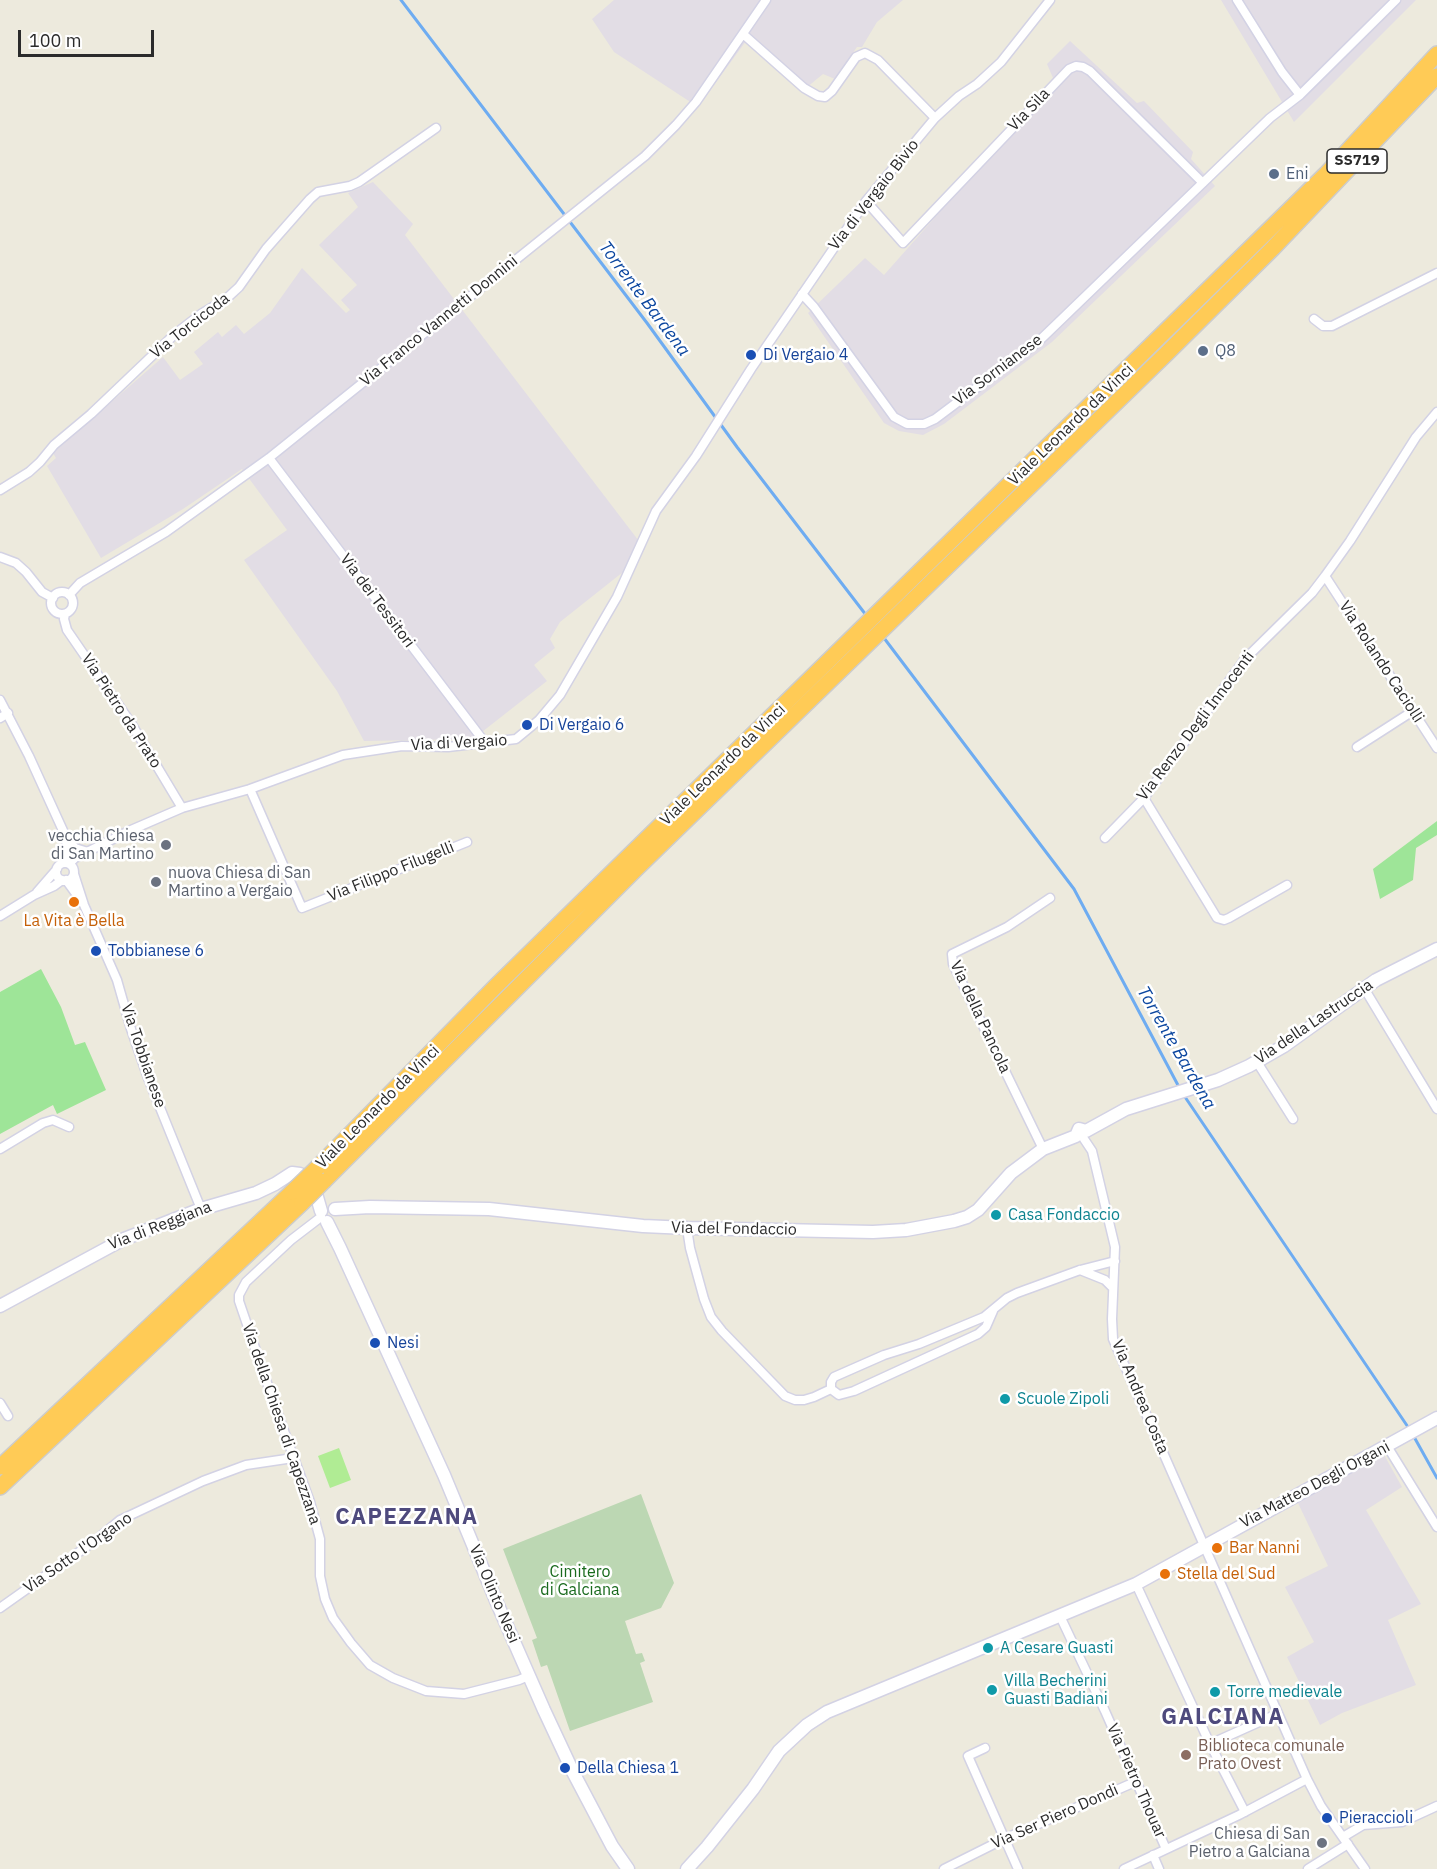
<!DOCTYPE html>
<meta charset="utf-8">
<style>
body{margin:0}
#map{position:relative;width:1437px;height:1869px;overflow:hidden;background:#edeadd;font-family:"IBM Plex Sans",sans-serif}
canvas{display:block}
.scale{position:absolute;left:18px;top:30px;width:136px;height:27px;box-sizing:border-box;border:3px solid #2b2b2b;border-top:0;padding-left:8px;font-size:18px;line-height:21px;white-space:nowrap;color:#2b2b2b;-webkit-text-stroke:4px #fff;paint-order:stroke}
</style>
<div id="map">
<canvas width="1437" height="1869"></canvas>
<div class="scale">100 m</div>
</div>
<script>
const c = document.querySelector('canvas').getContext('2d');
c.lineJoin = 'round';
function fillPath(path, color) { c.fillStyle = color; c.fill(path, 'evenodd'); }
const shape = rows => new Path2D(rows.map(r => 'M' + r).join(''));
function stroke(path, color, width, dash) { c.strokeStyle = color; c.lineWidth = width; c.lineCap = dash ? 'butt' : 'round'; c.setLineDash(dash || []); c.stroke(path); }
function label(font, color, halo, rows, align = 'center') {
  c.font = font + ' "IBM Plex Sans",sans-serif'; c.lineWidth = 5; c.setLineDash([]); c.textBaseline = 'middle'; c.strokeStyle = halo; c.fillStyle = color; for (const [text, x, y, turn = 0] of rows) {
    c.save(); c.translate(x, y); c.rotate((+turn || 0) * Math.PI / 180); c.textAlign = isNaN(turn) ? turn : align; if (halo) c.strokeText(text, 0, 0); c.fillText(text, 0, 0); c.restore();
  }
}
fillPath(shape([
 [614,0,903,0,877,22,862,47,857,47,835,79,823,74,806,88,749,37,698,107,614,52,592,19],
 [1221,0,1416,0,1294,122],
 [1070,41,1137,103,1144,101,1193,152,1191,159,1215,186,1052,342,944,424,923,435,899,431,884,423,808,313,865,258,884,275,1008,135,1056,85,1047,64],
 [373,182,413,224,405,235,645,549,623,572,560,622,550,639,555,648,534,665,547,681,473,739,364,741,337,691,244,560,287,530,242,469,183,509,101,558,47,466,56,458,53,453,163,357,180,380,203,364,194,352,218,332,222,337,236,325,244,334,270,313,302,268,346,313,350,310,341,300,357,285,319,245,358,207,348,193],
 [1383,1453,1402,1487,1366,1510,1421,1604,1388,1620,1416,1685,1342,1713,1320,1725,1287,1657,1314,1642,1285,1587,1328,1566,1297,1501]
]), '#e2dde5');
fillPath(shape([
 [1437,821,1437,835,1416,848,1413,880,1380,899,1373,869],
 [41,969,61,1007,75,1045,85,1042,106,1090,57,1114,53,1105,0,1134,0,992]
]), '#9ee598');
fillPath(shape([
 [641,1494,674,1583,661,1608,625,1621,636,1654,642,1653,645,1661,640,1663,653,1702,570,1731,547,1665,541,1667,532,1640,537,1638,503,1549]
]), '#bcd7b3');
fillPath(shape([
 [339,1448,351,1480,330,1488,318,1456]
]), '#b0ec94');
stroke(shape([
 [401,0,647,323,737,447,866,615],
 [884,638,1074,889,1180,1089],
 [1183,1094,1410,1430],
 [1413,1435,1437,1478]
]), '#6eacf1', 3);
const street = shape([
 [1237,0,1282,72,1300,95,1396,0],
 [743,34,804,88,818,96,825,97,832,91,856,57,865,53,878,60,935,118],
 [866,201,903,243,1069,69,1076,66,1083,67,1090,71,1203,183],
 [802,294,814,307,894,417,907,424,924,424,935,419,1039,341,1270,118,1300,95],
 [1314,319,1323,326,1332,326,1437,273],
 [269,458,486,744],
 [0,490,29,472,40,462,54,445,91,414,175,334,201,314,226,299,239,287,266,249,310,199,318,192,350,186,359,182,436,128],
 [0,557,16,563,26,572,42,592,53,598],
 [1325,576,1437,748],
 '51 603a11 11 0 1 1 22 0a11 11 0 1 1-22 0Z',
 [69,595,80,583,166,532,269,458,645,156,676,125,696,102,766,0],
 [65,614,64,619,67,630,131,723,182,808],
 [0,700,29,756,65,835,68,852,67,863],
 [0,718,8,713],
 [1357,747,1413,711],
 [250,789,302,908,467,842],
 [1144,798,1217,918,1224,920,1229,918,1287,885],
 [67,838,75,848,88,852],
 [1105,838,1144,798,1245,659,1312,593,1325,576,1350,541,1416,437,1437,412],
 '56 872a9 9 0 1 1 18 0a9 9 0 1 1-18 0Z',
 [69,864,75,858,131,830,182,808,250,789,343,755,402,746,448,747,516,739,539,720,560,695,617,597,656,511,696,456,751,369,866,201,935,118,959,96,977,84,1001,62,1050,0],
 [74,874,84,905,117,980,131,1029,148,1078,201,1209],
 [66,880,82,902],
 [37,892,57,869],
 [0,916,34,895,54,886,62,880],
 [1364,988,1437,1109],
 [1257,1062,1293,1119],
 [1084,1139,1092,1151,1115,1247,1112,1319,1113,1339,1307,1779,1321,1806,1365,1869],
 [0,1149,43,1123,53,1120,69,1127],
 [1043,1149,953,964,952,954,1007,927,1050,898],
 [321,1217,291,1240,246,1282,239,1295,239,1301,276,1409,310,1502,320,1539,320,1576,325,1599,333,1618,351,1643,370,1665,393,1678,426,1691,464,1694,519,1680,528,1676],
 [687,1228,690,1248,704,1299,711,1317,722,1331,785,1396,795,1400,804,1400,814,1397,831,1389],
 [1080,1270,1105,1280,1113,1288],
 [831,1389,831,1382,834,1377,884,1355,919,1344,984,1317,1007,1298,1017,1293,1080,1270,1115,1261],
 [831,1389,839,1395,854,1391,978,1334,986,1327,993,1311],
 [0,1403,8,1416],
 [1387,1446,1437,1527],
 [1136,1584,1210,1744,1245,1812],
 [0,1608,96,1540,120,1520,135,1513,203,1481,246,1465,293,1458],
 [1060,1616,1105,1711,1166,1849],
 [1210,1744,1277,1714],
 [985,1748,968,1756,1018,1869],
 [1343,1837,1363,1825,1402,1822,1437,1806],
 [1153,1855,1159,1869],
 [944,1869,1004,1839,1135,1782],
 [1124,1869,1239,1815,1307,1779],
 [1308,1869,1348,1844]
]);
const secondary = shape([
 [335,1209,370,1207,489,1209,643,1226,687,1228,873,1232,906,1230,954,1221,967,1217,978,1210,1011,1173,1043,1149,1076,1136,1079,1129,1086,1131,1126,1109,1218,1080,1249,1066,1284,1046,1376,980,1437,949],
 [327,1222,340,1248,444,1475,497,1603,544,1710,573,1772,612,1846,628,1869],
 [0,1306,124,1239,201,1209,256,1193,275,1184,292,1173,300,1174,304,1179,317,1197,321,1211],
 [687,1869,707,1847,753,1789,779,1751,807,1725,827,1712,1136,1584,1437,1418]
]);
const highway = shape([
 [318,1167,497,985,1326,174,1437,54],
 [324,1181,636,869,1167,353,1273,248,1437,76],
 [0,1467,292,1192],
 [0,1487,302,1203]
]);
stroke(street, '#d3d2e4', 11);
stroke(secondary, '#d3d2e4', 15);
stroke(highway, '#ccc', 18);
stroke(street, '#fff', 8);
stroke(secondary, '#fff', 12);
stroke(highway, '#ffcb56', 15);
const highwayBridge = shape([
 [292,1192,318,1167],
 [302,1203,324,1181]
]);
stroke(highwayBridge, '#ccc', 18, []);
stroke(highwayBridge, '#ffcb56', 15);
for (const [x, y, r, color] of [
 [1274,174,6,"#5c6f8a"],
 [1203,351,6,"#5c6f8a"],
 [751,355,6,"#1a4fb4"],
 [527,725,6,"#1a4fb4"],
 [166,845,6,"#6b7280"],
 [156,882,6,"#6b7280"],
 [74,902,6,"#e8710a"],
 [96,951,6,"#1a4fb4"],
 [996,1215,6,"#0f9aa8"],
 [375,1343,6,"#1a4fb4"],
 [1005,1399,6,"#0f9aa8"],
 [1217,1548,6,"#e8710a"],
 [1165,1574,6,"#e8710a"],
 [988,1648,6,"#0f9aa8"],
 [992,1690,6,"#0f9aa8"],
 [1215,1692,6,"#0f9aa8"],
 [1186,1755,6,"#8d6e63"],
 [565,1768,6,"#1a4fb4"],
 [1327,1818,6,"#1a4fb4"],
 [1322,1843,6,"#6b7280"]
]) { const dot = new Path2D(); dot.arc(x, y, r, 0, 2 * Math.PI); c.fillStyle = color; c.fill(dot); stroke(dot, '#fff', 2); }
for (const [x, y, w] of [
 [1357,161,60]
]) { const box = new Path2D(); box.roundRect(x - w / 2, y - 12, w, 24, 4.5); c.fillStyle = '#fff'; c.fill(box); stroke(box, '#2b2b2b', 1.5); }
label('bold 15px', '#2b2b2b', null, [
 ["SS719",1357,161]
]);
label('16px', '#2b2b2b', '#fff', [
 ["Via Sila",1029,110,-46],
 ["Via di Vergaio Bivio",874,195,-52],
 ["Via Franco Vannetti Donnini",439,321,-39],
 ["Via Torcicoda",190,326,-38],
 ["Via Sornianese",998,370,-37],
 ["Viale Leonardo da Vinci",1071,425,-44],
 ["Via dei Tessitori",377,601,53],
 ["Via Rolando Caciolli",1381,662,57],
 ["Via Pietro da Prato",121,711,57],
 ["Via Renzo Degli Innocenti",1196,726,-53],
 ["Via di Vergaio",459,743,-3],
 ["Viale Leonardo da Vinci",723,765,-44],
 ["Via Filippo Filugelli",391,872,-22],
 ["Via della Pancola",980,1017,65],
 ["Via della Lastruccia",1314,1022,-34],
 ["Via Tobbianese",143,1056,71],
 ["Viale Leonardo da Vinci",378,1107,-45],
 ["Via di Reggiana",160,1226,-21],
 ["Via del Fondaccio",734,1229,1],
 ["Via Andrea Costa",1140,1397,67],
 ["Via della Chiesa di Capezzana",281,1424,71],
 ["Via Matteo Degli Organi",1315,1485,-28],
 ["Via Sotto l'Organo",78,1553,-35],
 ["Via Olinto Nesi",494,1594,67],
 ["Via Pietro Thouar",1136,1781,66],
 ["Via Ser Piero Dondi",1055,1817,-24]
]);
label('16px', '#4e5e75', '#fff', [
 ["Eni",1286,174],
 ["Q8",1215,351]
], 'left');
label('16px', '#164399', '#fff', [
 ["Di Vergaio 4",763,355],
 ["Di Vergaio 6",539,725],
 ["Tobbianese 6",108,951],
 ["Nesi",387,1343],
 ["Della Chiesa 1",577,1768],
 ["Pieraccioli",1339,1818]
], 'left');
label('16px', '#5b616d', '#fff', [
 ["vecchia Chiesa",154,836],
 ["di San Martino",154,854],
 ["nuova Chiesa di San",168,873,"left"],
 ["Martino a Vergaio",168,891,"left"],
 ["Chiesa di San",1310,1834],
 ["Pietro a Galciana",1310,1852]
], 'right');
label('16px', '#c56008', '#fff', [
 ["La Vita è Bella",74,921,"center"],
 ["Bar Nanni",1229,1548],
 ["Stella del Sud",1177,1574]
], 'left');
label('16px', '#0d838f', '#fff', [
 ["Casa Fondaccio",1008,1215],
 ["Scuole Zipoli",1017,1399],
 ["A Cesare Guasti",1000,1648],
 ["Villa Becherini",1004,1681],
 ["Guasti Badiani",1004,1699],
 ["Torre medievale",1227,1692]
], 'left');
label('16px', '#196a1d', '#fff', [
 ["Cimitero",580,1572],
 ["di Galciana",580,1590]
]);
label('16px', '#785e54', '#fff', [
 ["Biblioteca comunale",1198,1746],
 ["Prato Ovest",1198,1764]
], 'left');
label('italic 18px', '#0b469f', '#fff', [
 ["Torrente Bardena",644,299,53],
 ["Torrente Bardena",1176,1048,60]
]);
c.letterSpacing = '1.5px';
label('bold 22px', '#4e4a7d', '#fff', [
 ["CAPEZZANA",407,1518],
 ["GALCIANA",1223,1718]
]);
c.letterSpacing = '0px';
</script>
